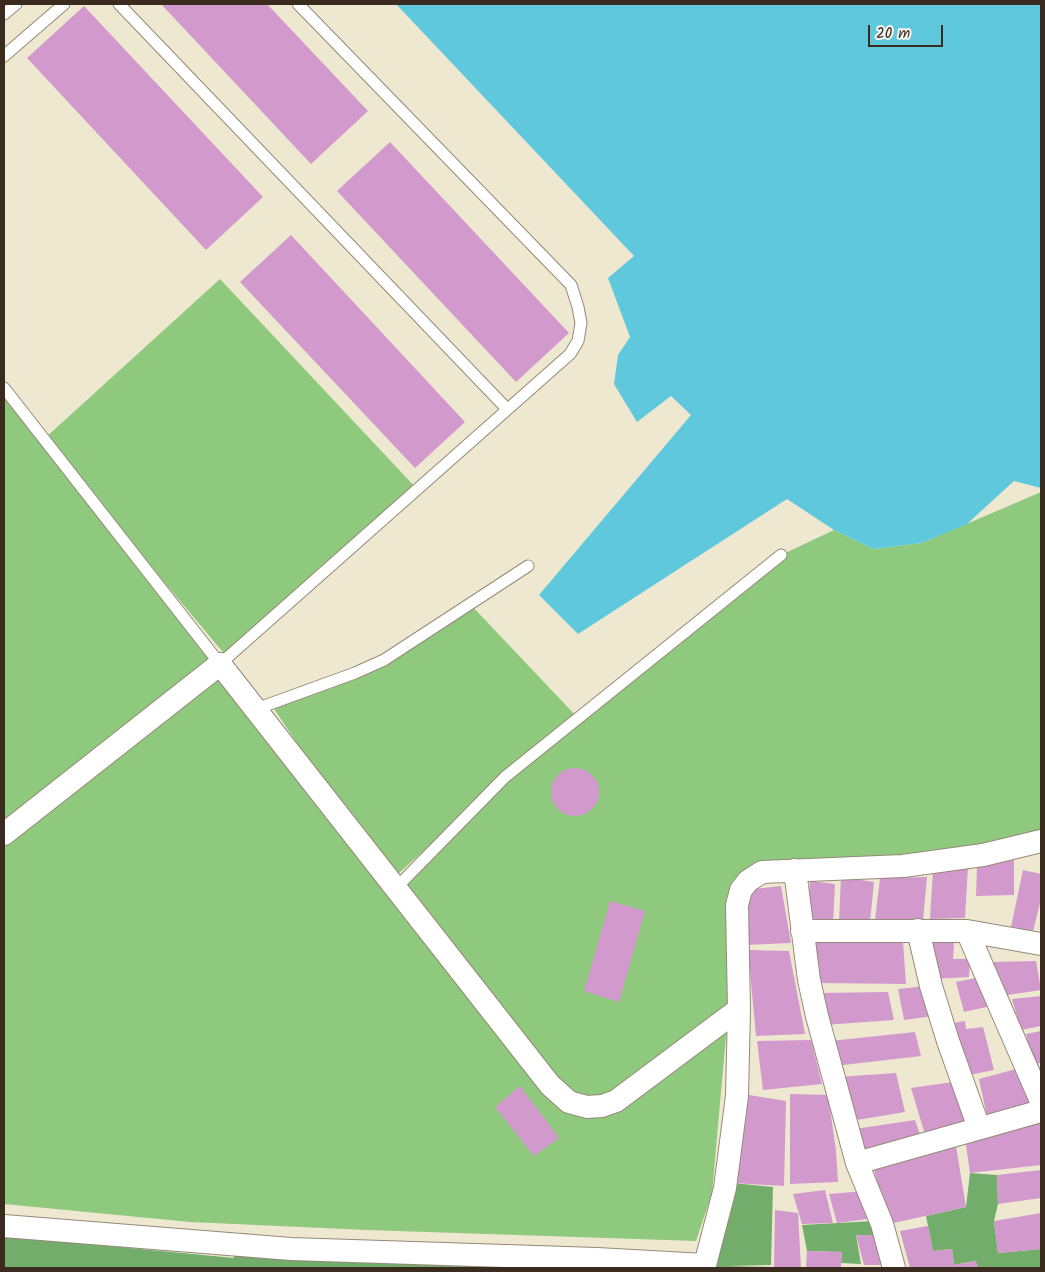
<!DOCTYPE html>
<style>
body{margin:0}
#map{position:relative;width:1045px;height:1272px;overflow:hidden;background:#efe8d1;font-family:Kalam,sans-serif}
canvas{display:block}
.frame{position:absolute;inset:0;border:5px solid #3b2a1e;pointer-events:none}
.scale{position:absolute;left:868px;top:25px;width:75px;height:22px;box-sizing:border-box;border:2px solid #3b2a1e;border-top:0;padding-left:6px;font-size:15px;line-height:18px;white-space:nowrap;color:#3b2a1e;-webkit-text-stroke:4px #f6f6f2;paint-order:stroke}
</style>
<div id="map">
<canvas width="1045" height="1272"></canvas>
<div class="frame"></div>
<div class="scale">20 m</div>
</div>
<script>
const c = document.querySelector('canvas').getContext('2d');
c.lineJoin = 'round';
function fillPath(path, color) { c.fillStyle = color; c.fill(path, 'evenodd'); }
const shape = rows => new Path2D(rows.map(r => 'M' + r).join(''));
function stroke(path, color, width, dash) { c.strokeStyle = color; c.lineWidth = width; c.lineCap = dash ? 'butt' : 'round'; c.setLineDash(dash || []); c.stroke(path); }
fillPath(shape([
 [220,279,417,489,227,657,44,439],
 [4,395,210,661,4,826],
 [1041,492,1041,838,748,881,739,1009,616,1101,569,1102,396,888,496,786,390,881,270,703,355,673,470,604,578,718,781,555,834,530,873,549,922,543],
 [221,675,552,1095,603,1114,727,1025,712,1193,696,1241,367,1230,190,1222,4,1204,4,843]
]), '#8fc97d');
fillPath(shape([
 [970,1173,997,1175,998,1204,994,1221,998,1253,1041,1249,1041,1268,978,1268,975,1261,954,1265,952,1249,933,1251,926,1216,966,1207],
 [733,1183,773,1187,771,1265,726,1266,821,1268,4,1268,4,1236,234,1258,232,1244,705,1265],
 [874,1221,879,1236,856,1235,861,1264,841,1263,842,1252,807,1251,802,1225]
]), '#73ad6c');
fillPath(shape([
 [396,4,1041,4,1041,488,1014,481,967,524,922,543,873,549,834,530,787,499,578,634,539,595,691,415,671,396,637,422,614,384,618,355,630,337,608,278,634,256]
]), '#60c8dc');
fillPath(shape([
 [161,4,267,4,368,111,311,164],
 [84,6,263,197,206,250,27,58],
 [390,142,569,333,516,382,337,191],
 [291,235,465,422,415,468,240,282],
 '551 792a24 24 0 1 1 48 0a24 24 0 1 1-48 0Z',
 [1014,860,1014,895,976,896,977,866],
 [968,867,965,918,930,919,933,869],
 [1023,870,1041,874,1041,899,1033,931,1011,927],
 [841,877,874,882,870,922,839,921],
 [927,877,923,921,875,920,880,878],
 [810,881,835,884,833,925,808,924],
 [781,886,791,943,745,945,745,913,754,889],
 [610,901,645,911,619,1002,584,991],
 [812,938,903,942,906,984,817,983],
 [926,941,954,943,953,959,970,959,969,977,932,979],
 [748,950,789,951,805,1034,756,1036],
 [1036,961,1041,990,1001,996,992,962],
 [981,977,995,1005,964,1012,956,982],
 [926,986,933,1016,904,1020,898,989],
 [888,992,894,1020,824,1025,819,993],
 [1041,996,1041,1026,1021,1030,1012,999],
 [965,1021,966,1029,983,1027,994,1070,964,1076,947,1024],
 [1041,1031,1041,1063,1034,1064,1026,1034],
 [915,1032,921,1056,835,1066,830,1041],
 [811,1040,822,1084,763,1090,757,1041],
 [1016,1069,1035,1106,988,1121,979,1079],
 [896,1073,905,1112,851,1121,838,1077],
 [960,1081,973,1124,926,1138,911,1088],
 [520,1086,559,1138,534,1156,495,1107],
 [743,1094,786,1101,784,1186,733,1183],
 [790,1094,828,1095,836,1151,838,1182,790,1184],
 [915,1120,922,1140,862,1158,855,1129],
 [1041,1121,1041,1165,970,1173,965,1138],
 [956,1146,966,1207,889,1224,874,1170],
 [1041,1170,1041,1198,998,1204,997,1175],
 [825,1190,833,1223,802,1224,793,1194],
 [865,1191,875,1218,837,1223,829,1194],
 [775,1210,798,1213,801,1268,774,1268],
 [1041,1213,1041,1249,998,1253,994,1221],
 [928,1226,933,1251,952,1249,954,1265,976,1261,978,1268,910,1268,900,1231],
 [856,1235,879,1236,888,1265,864,1265],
 [807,1251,842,1252,841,1268,806,1268]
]), '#d299cd');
const lane = shape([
 [119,4,507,409],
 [4,14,16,4],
 [4,56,64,4],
 [4,388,220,664,570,354,578,341,581,323,578,307,571,285,298,4],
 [256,709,355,673,384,660,528,566],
 [396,888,505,777,781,555]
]);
const street = shape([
 [4,834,220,664,550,1085,569,1102,587,1107,602,1106,616,1101,739,1009],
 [795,870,809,980,817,1016,857,1163,882,1224,894,1268],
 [918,930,931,986,948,1041,979,1128],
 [802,931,967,931,1041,944],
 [967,931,1041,1101],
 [857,1163,1041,1111],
 [4,1226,291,1249,597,1259,705,1265,725,1188,737,1096,739,1009,737,905,741,890,748,881,762,872,903,866,983,855,1041,841]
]);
stroke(lane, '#958978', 13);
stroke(street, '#958978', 24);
stroke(lane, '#fff', 11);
stroke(street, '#fff', 22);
</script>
